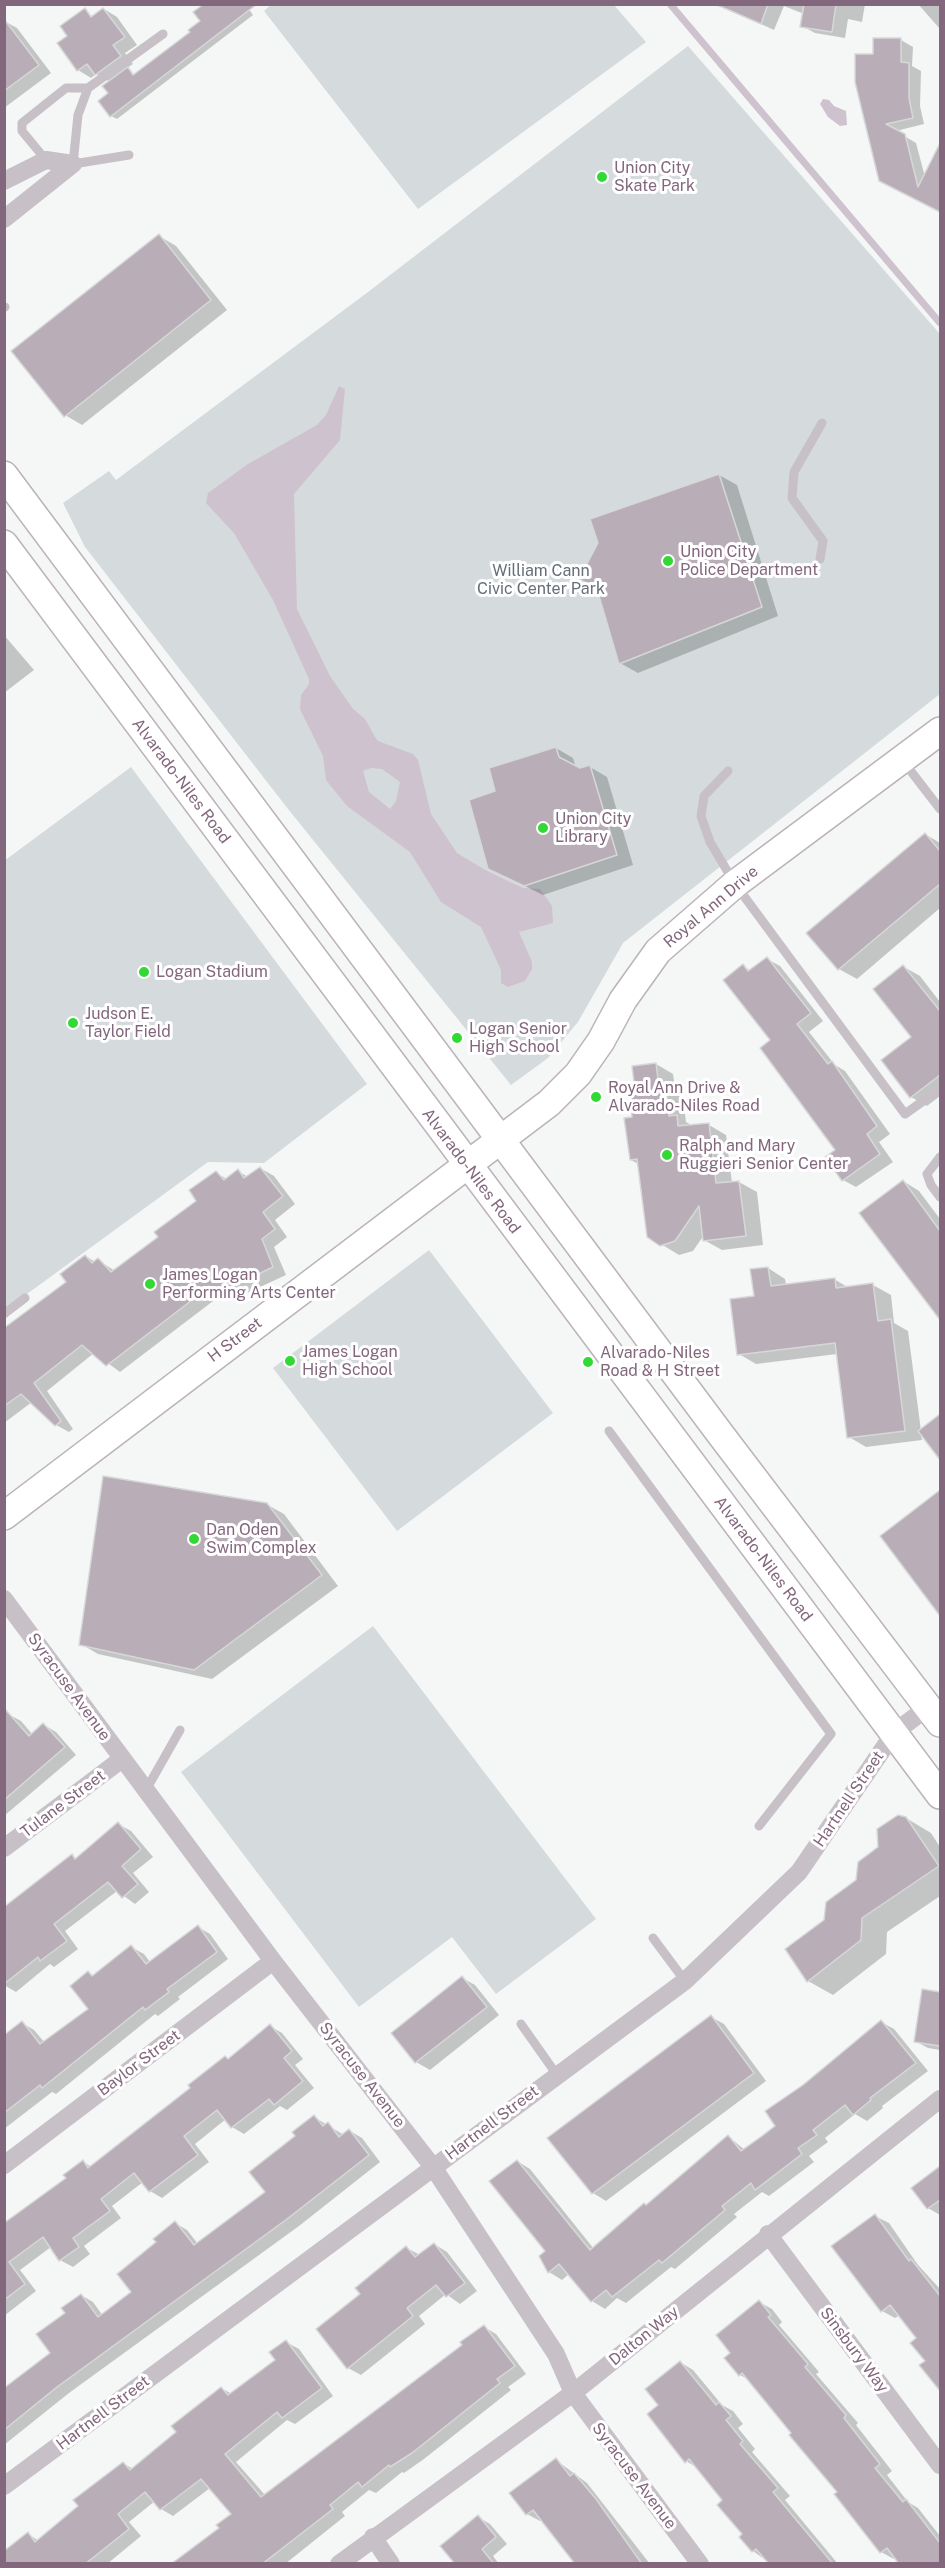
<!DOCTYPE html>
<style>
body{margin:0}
#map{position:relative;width:945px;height:2568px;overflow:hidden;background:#f4f7f6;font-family:"Public Sans",sans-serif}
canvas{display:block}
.frame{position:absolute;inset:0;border:6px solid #83677d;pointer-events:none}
</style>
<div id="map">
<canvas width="945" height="2568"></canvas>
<div class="frame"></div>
</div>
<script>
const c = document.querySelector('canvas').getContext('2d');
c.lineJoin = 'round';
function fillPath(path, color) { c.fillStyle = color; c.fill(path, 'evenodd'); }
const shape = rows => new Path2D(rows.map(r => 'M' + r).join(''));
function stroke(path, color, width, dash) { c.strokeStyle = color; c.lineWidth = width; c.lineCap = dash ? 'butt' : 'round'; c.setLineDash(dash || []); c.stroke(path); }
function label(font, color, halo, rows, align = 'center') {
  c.font = font + ' "Public Sans",sans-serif'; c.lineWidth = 6; c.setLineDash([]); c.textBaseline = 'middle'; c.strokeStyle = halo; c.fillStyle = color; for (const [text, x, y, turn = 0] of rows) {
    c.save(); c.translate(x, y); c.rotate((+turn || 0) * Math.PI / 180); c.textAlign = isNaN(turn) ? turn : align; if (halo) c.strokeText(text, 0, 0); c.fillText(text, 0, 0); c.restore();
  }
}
fillPath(shape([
 [272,4,614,5,646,42,418,209,264,11],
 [688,46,940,334,940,694,623,943,578,1022,548,1058,511,1085,288,809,85,547,63,503,109,471,116,480,368,292],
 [131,767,367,1084,264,1163,208,1162,5,1310,4,861],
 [429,1250,553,1413,397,1531,273,1368],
 [373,1626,596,1919,496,1994,452,1937,359,2007,181,1772]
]), '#d5dbdd');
fillPath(shape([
 [823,99,829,100,834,106,846,111,847,125,840,126,828,117,820,104],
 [339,386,345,389,340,440,294,494,297,609,330,676,353,709,365,719,375,737,378,741,413,754,418,760,431,814,457,853,487,871,523,888,540,889,552,906,553,923,519,932,532,962,532,969,525,981,508,987,501,983,501,970,481,927,441,902,410,852,347,806,326,780,323,756,300,709,301,695,309,684,309,679,273,600,234,533,206,503,208,493,248,464,317,425,326,415],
 [371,768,382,769,400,782,396,801,390,809,369,792,363,771]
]), '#cec2ce');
fillPath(shape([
 [245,4,253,15,117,119,111,116,110,82,96,74,91,78,78,70,69,36,83,11,94,17,104,9,117,17,137,45,125,53,133,64,127,68,135,75,192,32],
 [741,4,865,4,862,22,848,19,845,38,815,33,802,26,804,14,784,6,774,30,737,13],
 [918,4,940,4,940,29],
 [4,21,17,28,51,73,4,108],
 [901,40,913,47,912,66,921,71,920,106,924,124,896,131,916,143,925,177,937,153,940,154,940,211,892,187,874,56],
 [159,236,176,246,227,310,82,425,65,415],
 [719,475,737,485,778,616,638,673,620,663],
 [4,635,34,670,4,693],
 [556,748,573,758,576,768,580,770,590,767,607,777,633,865,543,895,489,868,497,792],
 [925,834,940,843,940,908,857,979,839,969],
 [767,959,780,966,823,1021,809,1032,835,1065,845,1071,890,1134,879,1142,893,1162,856,1187,843,1180,837,1151,772,1040,743,966,751,971],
 [904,967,920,976,940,1002,940,1096,927,1106,911,1097,913,1037],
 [656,1064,673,1074,676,1094,683,1099,686,1122,693,1126,709,1125,726,1135,732,1183,739,1182,757,1192,763,1245,722,1250,704,1240,704,1235,693,1251,679,1255,661,1244,640,1165,631,1160,636,1092],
 [260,1168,274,1176,295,1204,275,1220,287,1237,274,1247,286,1275,230,1301,221,1295,120,1372,94,1353,47,1391,73,1429,69,1432,56,1425,32,1402,4,1423,4,1330,68,1282,86,1256,95,1262,98,1260,115,1271,160,1237,198,1201,216,1173,227,1179,238,1171,248,1177],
 [903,1181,919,1191,940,1219,940,1318,862,1213],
 [768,1268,785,1279,786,1285,834,1279,849,1288,873,1285,891,1295,894,1323,908,1331,921,1431,940,1416,940,1457,921,1432,922,1440,866,1447,849,1437,837,1354,756,1364,739,1354,756,1298],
 [940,1492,940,1613,882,1536],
 [266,1504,284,1514,338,1586,212,1679,98,1654,81,1644],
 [8,1714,21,1721,33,1735,44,1725,56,1732,76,1755,4,1816,4,1717],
 [906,1818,931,1833,940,1847,940,1896,887,1932,886,1954,833,1995,808,1981,826,1921,880,1848],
 [118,1824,131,1831,153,1857,133,1873,149,1892,135,1904,117,1891,65,1931,78,1949,54,1967,50,1964,16,1992,4,1985,4,1909,72,1856,77,1859],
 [198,1927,210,1934,228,1959,178,1997,180,1999,158,2016,155,2014,56,2094,52,2092,4,2129,4,2042,22,2023,34,2030,45,2043,90,2009,89,1973,94,1976,131,1947,144,1954,150,1962],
 [462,1978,475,1985,499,2015,430,2070,416,2062,393,2033],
 [923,1991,940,1994,940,2050,928,2048,915,2041],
 [711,2017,724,2024,766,2081,606,2201,593,2193,549,2138],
 [881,2022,894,2029,928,2071,882,2106,883,2108,867,2121,855,2114,825,2138,828,2142,809,2156,814,2162,769,2196,762,2192,734,2214,737,2217,675,2269,671,2267,626,2303,617,2298,605,2309,592,2301,569,2274,562,2280,549,2272,541,2256,547,2252,517,2161,530,2169,594,2249,729,2137,745,2150,777,2126,804,2086],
 [270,2026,282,2033,303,2059,295,2065,314,2088,287,2110,280,2106,244,2134,232,2127,226,2119,195,2144,209,2162,162,2198,150,2191,143,2182,112,2206,121,2218,84,2246,90,2254,73,2267,60,2260,51,2247,20,2270,36,2291,4,2316,4,2226,68,2178,83,2162,92,2167],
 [314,2117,344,2135,350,2131,362,2138,380,2162,299,2226,69,2393,4,2445,4,2390,52,2353,67,2313,81,2295,93,2302,103,2316,133,2292,158,2243,175,2223,187,2230,198,2244,267,2192,297,2136],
 [940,2167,940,2215,928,2208,913,2188],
 [875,2216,889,2223,918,2265,940,2289,940,2389,921,2366,927,2361,918,2338,900,2315,895,2318,882,2311],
 [434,2244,447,2252,477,2291,460,2304,446,2294,419,2316,425,2324,361,2375,348,2368,362,2294,407,2248,420,2255],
 [759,2302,772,2309,782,2322,779,2325,819,2372,816,2374,858,2423,856,2425,892,2471,887,2475,908,2502,918,2508,940,2536,940,2564,901,2564,896,2557,894,2559,881,2552,794,2433,751,2381,740,2375,732,2353],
 [484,2327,496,2334,526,2374,508,2387,511,2390,424,2459,404,2473,402,2472,376,2493,369,2490,342,2512,345,2516,285,2564,173,2564,221,2528,233,2514,210,2488,173,2516,161,2509,155,2501,129,2522,141,2536,107,2564,4,2564,28,2534,39,2541,80,2506,123,2463,133,2469,178,2432,221,2388,232,2394,277,2360,286,2342,299,2349,333,2396,295,2424,287,2420,236,2462,265,2495,464,2345],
 [680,2362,693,2370,722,2405,733,2411,743,2424,738,2428,755,2449,752,2452,790,2496,785,2500,838,2564,771,2564,753,2551,725,2500,699,2469,686,2461,660,2406],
 [556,2460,587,2483,650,2564,576,2564,542,2520,540,2521,527,2514],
 [478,2517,490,2524,507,2544,493,2556,499,2564,457,2564]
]), '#0003');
stroke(shape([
 [670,4,940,323]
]), '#cec2ce', 7);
const building = shape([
 [204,4,257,4,110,117,98,101,108,93,102,86,128,67,133,75,190,32,188,30,200,21,193,12,204,4],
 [715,4,768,4,761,24,715,4],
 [804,4,836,4,832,32,800,27,804,4],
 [85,8,91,17,103,8,125,37,113,45,121,56,95,75,87,64,77,71,57,43,67,36,60,26,85,8],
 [4,19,39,65,4,91,4,19],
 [873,38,901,38,901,62,909,63,909,98,913,118,886,124,905,134,918,187,940,143,940,212,879,181,855,82,855,54,873,54,873,38],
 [159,234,211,300,64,417,11,351,159,234],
 [719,474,762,607,619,664,597,589,579,579,598,543,590,519,719,474],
 [556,747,559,757,580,768,590,765,617,855,524,886,488,869,469,800,495,791,489,768,556,747],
 [925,833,940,851,940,884,838,970,806,933,925,833],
 [767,957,811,1013,797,1024,828,1064,832,1061,877,1126,867,1134,880,1154,842,1181,825,1157,835,1150,760,1048,770,1040,723,980,743,964,748,971,767,957],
 [903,965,940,1011,940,1075,910,1098,881,1060,911,1037,873,989,903,965],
 [656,1063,659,1088,666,1087,669,1116,677,1115,678,1126,709,1123,716,1183,739,1181,746,1236,703,1241,699,1206,675,1241,660,1246,647,1237,637,1159,630,1160,624,1118,632,1117,629,1091,635,1091,632,1066,656,1063],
 [260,1167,283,1196,263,1212,275,1229,262,1239,273,1267,216,1294,209,1287,106,1366,82,1345,34,1383,61,1421,55,1426,21,1394,4,1406,4,1328,66,1282,60,1274,85,1255,92,1263,98,1258,111,1272,158,1237,154,1232,196,1201,189,1190,216,1171,224,1180,238,1169,244,1178,260,1167],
 [903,1180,940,1231,940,1320,859,1213,903,1180],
 [768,1267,771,1286,835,1278,836,1288,873,1283,878,1321,891,1319,905,1431,847,1438,835,1343,737,1355,730,1299,754,1296,750,1269,768,1267],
 [940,1414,940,1460,918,1431,940,1414],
 [103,1476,267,1503,322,1575,194,1670,79,1645,103,1476],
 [940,1490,940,1616,880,1536,940,1490],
 [4,1708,29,1736,43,1723,65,1747,4,1800,4,1708],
 [898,1815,906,1817,939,1866,862,1918,861,1940,807,1982,785,1949,824,1920,826,1902,856,1880,858,1862,878,1847,877,1829,898,1815],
 [118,1822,141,1849,122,1866,138,1884,122,1898,108,1882,54,1924,67,1941,40,1961,38,1957,4,1984,4,1907,72,1854,75,1859,118,1822],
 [198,1925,217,1952,167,1989,169,1992,145,2010,143,2007,42,2088,40,2085,4,2113,4,2035,22,2021,40,2044,88,2009,70,1986,88,1971,92,1976,131,1945,146,1964,198,1925],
 [462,1976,487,2007,415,2063,391,2033,462,1976],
 [922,1989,940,1992,940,2046,914,2042,922,1989],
 [711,2015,754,2073,592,2194,547,2138,711,2015],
 [881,2020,916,2063,870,2098,871,2100,853,2115,845,2105,813,2130,817,2135,798,2148,802,2154,755,2190,751,2183,722,2206,725,2210,662,2263,659,2260,612,2297,606,2290,591,2302,559,2264,548,2273,539,2256,545,2251,489,2181,517,2160,590,2250,644,2203,646,2205,728,2135,741,2151,762,2136,775,2126,765,2111,803,2085,881,2020],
 [270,2024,292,2051,284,2058,303,2081,274,2105,269,2099,231,2128,217,2110,184,2136,198,2155,149,2192,134,2173,101,2199,110,2211,73,2238,79,2247,59,2261,43,2237,9,2262,25,2284,4,2300,4,2223,66,2178,63,2175,83,2160,88,2168,190,2088,188,2085,225,2056,228,2059,270,2024],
 [314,2115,323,2126,328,2122,339,2137,349,2129,369,2155,287,2219,57,2387,4,2430,4,2388,50,2353,36,2334,65,2313,61,2308,81,2294,98,2317,131,2292,117,2274,156,2242,153,2239,175,2221,194,2245,265,2192,249,2172,295,2136,292,2132,314,2115],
 [940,2166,940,2200,927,2209,911,2188,940,2166],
 [875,2214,909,2261,911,2259,940,2296,940,2391,919,2365,925,2361,910,2343,916,2338,890,2305,881,2312,831,2246,875,2214],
 [434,2243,465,2283,446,2297,436,2285,407,2308,413,2316,347,2369,316,2329,360,2294,355,2288,406,2246,415,2257,434,2243],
 [759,2300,771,2315,768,2317,808,2364,805,2367,846,2415,844,2418,880,2464,875,2468,903,2502,906,2499,940,2543,940,2564,899,2564,887,2548,880,2553,834,2494,837,2492,789,2435,791,2433,742,2373,739,2376,724,2358,730,2353,716,2335,759,2300],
 [484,2325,515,2366,497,2379,500,2383,412,2453,390,2467,389,2465,362,2487,358,2482,330,2505,333,2509,262,2564,171,2564,219,2528,216,2525,231,2514,201,2479,160,2510,145,2492,118,2514,129,2529,85,2564,4,2564,4,2551,28,2532,35,2542,78,2506,73,2500,123,2462,130,2470,176,2432,171,2426,221,2387,228,2395,275,2360,269,2352,286,2340,322,2388,282,2418,277,2412,225,2454,261,2497,462,2345,460,2342,484,2325],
 [680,2361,716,2405,719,2402,731,2416,726,2420,743,2441,740,2444,778,2488,773,2492,833,2564,769,2564,756,2549,752,2552,739,2537,742,2534,717,2505,722,2500,689,2459,685,2463,647,2414,658,2405,645,2389,680,2361],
 [556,2458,570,2476,574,2473,596,2499,642,2564,575,2564,533,2510,526,2515,509,2493,556,2458],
 [478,2515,496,2537,482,2549,494,2564,455,2564,440,2546,478,2515]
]);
fillPath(building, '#b9adb7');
stroke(building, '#d6d8d8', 1.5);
const secondary = shape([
 [4,475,721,1435,940,1723],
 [4,544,940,1795],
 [4,1516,549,1103,578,1074,601,1041,623,1000,658,951,735,884,940,731]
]);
stroke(secondary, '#bcb2ba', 30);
stroke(shape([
 [88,88,163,34],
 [46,160,22,131,22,123,66,88,88,88,78,115,73,164,129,155],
 [4,307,5,307],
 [820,559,823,541,792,498,794,472,822,423],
 [903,761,940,809],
 [728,771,704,796,701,816,710,842,735,884,905,1114,940,1089],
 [940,1157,927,1174,931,1185,940,1197],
 [4,1314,25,1298],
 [609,1431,831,1734,759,1826],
 [146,1790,180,1730],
 [653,1938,685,1981],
 [521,2024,557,2075]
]), '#c7c0c6', 9);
stroke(shape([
 [4,181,46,160,73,164],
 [4,219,73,164],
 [4,1599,273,1961,433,2167,556,2354,573,2393,700,2564],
 [4,1848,122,1759],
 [4,2165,273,1961],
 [768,2234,940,2465],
 [4,2486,685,1981,799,1872,894,1733,928,1707],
 [373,2537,391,2564],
 [339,2564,573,2393,940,2099]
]), '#c7c0c6', 18);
stroke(secondary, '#fff', 27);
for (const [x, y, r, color] of [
 [602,177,6,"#32d934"],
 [668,561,6,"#32d934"],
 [543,828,6,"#32d934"],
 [144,972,6,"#32d934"],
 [73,1023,6,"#32d934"],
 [457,1038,6,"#32d934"],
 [596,1097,6,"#32d934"],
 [667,1155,6,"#32d934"],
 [150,1284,6,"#32d934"],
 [290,1361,6,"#32d934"],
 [588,1362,6,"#32d934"],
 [194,1539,6,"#32d934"]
]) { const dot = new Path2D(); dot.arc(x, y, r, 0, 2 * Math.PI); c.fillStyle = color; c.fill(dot); stroke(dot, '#fff', 2); }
label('16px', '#83677d', '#fff', [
 ["Union City",614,168],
 ["Skate Park",614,186],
 ["Union City",680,552],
 ["Police Department",680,570],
 ["Union City",555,819],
 ["Library",555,837],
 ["Logan Stadium",156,972],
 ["Judson E.",85,1014],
 ["Taylor Field",85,1032],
 ["Logan Senior",469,1029],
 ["High School",469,1047],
 ["Royal Ann Drive &",608,1088],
 ["Alvarado-Niles Road",608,1106],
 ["Ralph and Mary",679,1146],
 ["Ruggieri Senior Center",679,1164],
 ["James Logan",162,1275],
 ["Performing Arts Center",162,1293],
 ["James Logan",302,1352],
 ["High School",302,1370],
 ["Alvarado-Niles",600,1353],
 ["Road & H Street",600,1371],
 ["Dan Oden",206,1530],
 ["Swim Complex",206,1548]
], 'left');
label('16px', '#666e7a', '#fff', [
 ["William Cann",541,571],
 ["Civic Center Park",541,589]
]);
label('16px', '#83677d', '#fff', [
 ["Alvarado-Niles Road",181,781,53],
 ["Royal Ann Drive",711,907,-40],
 ["Alvarado-Niles Road",471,1171,53],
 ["H Street",235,1340,-37],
 ["Alvarado-Niles Road",763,1559,53],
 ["Syracuse Avenue",69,1687,54],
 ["Hartnell Street",849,1799,-56],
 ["Tulane Street",63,1804,-37],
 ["Baylor Street",139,2063,-37],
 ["Syracuse Avenue",362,2075,52],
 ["Hartnell Street",492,2123,-37],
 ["Dalton Way",644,2336,-39],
 ["Sinsbury Way",854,2350,53],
 ["Hartnell Street",103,2413,-37],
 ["Syracuse Avenue",634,2476,53]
]);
</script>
